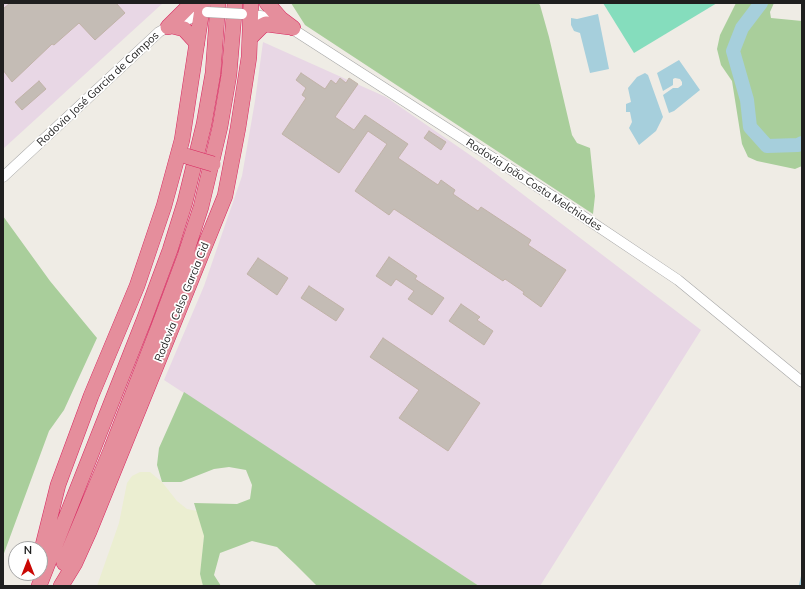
<!DOCTYPE html>
<meta charset="utf-8">
<style>
body{margin:0}
#map{position:relative;width:805px;height:589px;overflow:hidden;background:#efece5;font-family:Mulish,sans-serif}
canvas{display:block}
.frame{position:absolute;inset:0;border:4px solid #1f1f1f;pointer-events:none}
.north{position:absolute;left:8px;top:541px;width:40px;height:40px;box-sizing:border-box;background:#fff;border:1px solid #a5a5a5;border-radius:50%;rotate:0deg;font-size:11px;font-weight:700;line-height:16px;text-align:center;color:#1f1f1f}
.north::after{content:'';display:block;margin:auto;width:14px;height:18px;background:#ca0804;clip-path:polygon(50% 0,100% 100%,50% 72%,0 100%)}
</style>
<div id="map">
<canvas width="805" height="589"></canvas>
<div class="frame"></div>
<div class="north">N</div>
</div>
<script>
const c = document.querySelector('canvas').getContext('2d');
c.lineJoin = 'round';
function fillPath(path, color) { c.fillStyle = color; c.fill(path, 'evenodd'); }
const shape = rows => new Path2D(rows.map(r => 'M' + r).join(''));
function stroke(path, color, width, dash) { c.strokeStyle = color; c.lineWidth = width; c.lineCap = dash ? 'butt' : 'round'; c.setLineDash(dash || []); c.stroke(path); }
function label(font, color, halo, rows, align = 'center') {
  c.font = font + ' Mulish,sans-serif'; c.lineWidth = 3.5; c.setLineDash([]); c.textBaseline = 'middle'; c.strokeStyle = halo; c.fillStyle = color; for (const [text, x, y, turn = 0] of rows) {
    c.save(); c.translate(x, y); c.rotate((+turn || 0) * Math.PI / 180); c.textAlign = isNaN(turn) ? turn : align; if (halo) c.strokeText(text, 0, 0); c.fillText(text, 0, 0); c.restore();
  }
}
fillPath(shape([
 [3,3,163,3,3,149],
 [263,42,386,97,483,164,701,330,540,586,479,586,164,380,204,286,242,176,255,101]
]), '#e8d7e5');
fillPath(shape([
 [140,472,150,472,162,482,177,501,187,509,197,511,204,536,200,574,203,586,97,586,119,523,127,483,132,476]
]), '#ebeed1');
fillPath(shape([
 [291,3,538,3,540,5,549,37,572,135,577,143,590,148,595,196,593,214,305,25],
 [736,3,774,3,770,12,771,18,802,21,802,166,795,169,757,161,748,157,742,144,732,81,721,65,717,49,720,35],
 [3,216,50,281,97,338,64,410,49,431,3,556],
 [184,392,479,586,317,586,295,564,277,547,252,541,220,553,214,575,221,586,203,586,200,574,204,536,194,503,237,504,250,499,252,485,246,470,229,467,214,469,181,482,162,482,157,465,159,448]
]), '#a9ce9b');
fillPath(shape([
 [603,3,717,3,634,53]
]), '#85ddbd');
fillPath(shape([
 [598,14,609,69,590,73,580,33,574,31,571,25,571,18,577,19],
 [679,60,700,90,674,111,669,113,663,95,673,88,678,88,682,85,682,82,680,79,675,78,673,79,673,85,663,91,657,73],
 [645,73,648,75,663,117,656,131,639,145,629,128,632,122,630,112,626,112,626,104,631,102,628,88,637,77]
]), '#a6cfdc');
stroke(shape([
 [800,586,802,577]
]), '#a6cfdc', 2.5);
stroke(shape([
 [761,3,742,28,733,51,747,100,750,127,767,146,798,145,802,143]
]), '#a6cfdc', 14);
const building = shape([
 [10,3,116,3,125,13,95,40,79,23,54,45,52,44,12,82,3,70,3,9,10,3],
 [301,73,325,89,331,80,336,84,340,78,346,83,349,78,358,84,335,117,354,130,365,115,408,144,398,158,438,185,441,180,455,190,453,194,478,211,481,207,531,240,528,245,566,270,541,307,523,294,524,292,505,279,503,281,394,209,389,215,355,191,387,144,368,131,339,173,282,134,306,98,302,95,306,88,296,80,301,73],
 [39,81,46,89,22,110,15,102,39,81],
 [429,131,446,142,441,150,424,138,429,131],
 [389,257,417,276,415,279,444,298,432,315,408,299,414,291,396,279,391,286,376,276,389,257],
 [258,258,288,278,277,295,247,274,258,258],
 [309,286,344,309,336,321,301,298,309,286],
 [461,304,480,317,477,320,493,331,484,345,449,321,461,304],
 [383,338,480,403,448,451,399,418,419,390,370,357,383,338]
]);
fillPath(building, '#c4bcb5');
stroke(building, '#c1b3a8', 1);
const minor = shape([
 [244,14,268,17,280,21,563,203,678,280,802,382],
 [3,177,159,32,168,27,206,12]
]);
const highway = shape([
 [267,3,281,19,293,28],
 [172,26,184,29,195,41,197,44],
 [168,27,192,3],
 [250,38,262,26,266,24,289,27],
 [40,557,58,485,91,396,137,286,164,206,182,140,203,3],
 [64,563,111,450,159,326,185,256,201,207,220,127,229,75,235,3],
 [39,586,144,320,170,250,185,202,204,124,213,73,218,3],
 [61,586,75,563,89,532,225,196,238,128,249,57,251,3]
]);
stroke(minor, '#a6a6a6', 11);
stroke(highway, '#d82860', 16);
stroke(minor, '#fff', 10);
stroke(highway, '#e58e9c', 15);
const minorBridge = shape([
 [207,12,242,14]
]);
const highwayBridge = shape([
 [186,156,213,164]
]);
stroke(minorBridge, '#a6a6a6', 11, []);
stroke(highwayBridge, '#d82860', 16, []);
stroke(minorBridge, '#fff', 10);
stroke(highwayBridge, '#e58e9c', 15);
label('11px', '#1f1f1f', '#fff', [
 ["Rodovia José Garcia de Campos",98,89,-43],
 ["Rodovia João Costa Melchiades",534,185,33],
 ["Rodovia Celso Garcia Cid",182,302,-68]
]);
</script>
